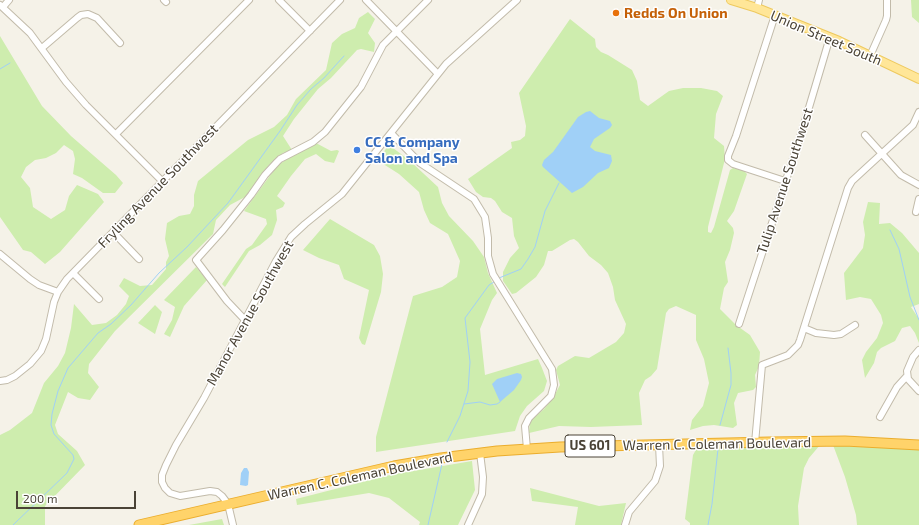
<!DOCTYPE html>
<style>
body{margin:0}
#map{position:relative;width:919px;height:525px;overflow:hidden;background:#f5f2e8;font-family:"Exo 2",sans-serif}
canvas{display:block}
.scale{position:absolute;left:16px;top:491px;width:120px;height:18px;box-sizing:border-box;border:2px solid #4a4336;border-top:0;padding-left:5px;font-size:12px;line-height:14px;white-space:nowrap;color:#4a4336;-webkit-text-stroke:3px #fff;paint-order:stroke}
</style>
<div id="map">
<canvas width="919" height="525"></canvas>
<div class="scale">200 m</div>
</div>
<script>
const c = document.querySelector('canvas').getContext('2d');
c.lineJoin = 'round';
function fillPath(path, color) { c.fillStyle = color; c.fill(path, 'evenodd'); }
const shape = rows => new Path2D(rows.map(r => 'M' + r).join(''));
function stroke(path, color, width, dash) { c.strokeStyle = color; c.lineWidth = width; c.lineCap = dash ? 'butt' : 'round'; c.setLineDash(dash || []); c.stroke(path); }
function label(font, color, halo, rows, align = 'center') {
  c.font = font + ' "Exo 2",sans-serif'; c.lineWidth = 3; c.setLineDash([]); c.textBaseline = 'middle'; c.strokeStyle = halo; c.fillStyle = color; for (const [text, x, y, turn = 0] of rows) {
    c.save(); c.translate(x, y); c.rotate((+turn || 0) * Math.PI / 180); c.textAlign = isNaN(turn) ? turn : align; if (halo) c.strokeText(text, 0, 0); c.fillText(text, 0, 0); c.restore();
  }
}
fillPath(shape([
 [911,0,919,0,919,23,912,17],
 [368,12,375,19,368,33,375,43,374,52,361,49,357,50,331,78,318,89,294,119,283,136,292,150,283,153,269,165,245,197,230,205,216,220,213,234,115,331,89,364,88,373,99,387,90,400,78,398,68,392,55,425,58,434,77,451,85,465,45,506,45,525,0,525,0,435,10,430,32,413,44,383,58,366,65,353,71,328,74,304,92,325,106,323,117,315,126,304,129,296,119,286,124,278,140,286,152,285,166,269,166,262,169,256,165,239,167,223,179,216,190,214,194,206,194,195,198,181,248,140,274,127,287,115,296,99,326,70,332,43,342,34,355,28,359,18],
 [570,19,595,39,596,47,601,52,608,55,632,70,637,81,640,100,648,106,669,91,683,88,701,88,717,91,723,96,716,114,714,138,724,146,725,159,708,227,708,232,711,233,714,227,730,170,733,168,743,170,747,174,734,211,727,221,733,228,734,233,730,250,725,262,728,282,724,288,720,309,736,325,750,335,760,352,759,366,755,375,756,387,753,390,738,393,734,403,737,425,733,428,714,425,703,426,690,430,692,420,703,406,709,383,704,359,696,340,696,315,676,306,669,309,666,313,657,369,651,376,645,380,639,393,642,425,591,427,559,426,529,433,530,421,544,409,553,398,560,385,556,370,558,366,575,356,589,358,616,342,624,333,626,324,615,300,613,287,608,273,601,265,589,256,578,242,574,239,570,240,552,251,548,251,544,265,536,277,516,293,512,294,503,281,503,272,510,258,519,248,514,236,512,218,502,212,495,201,491,198,483,197,476,192,468,179,512,148,511,142,520,140,525,136,526,126,519,93],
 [0,36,42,106,71,136,116,175,123,183,115,193,103,193,82,178,73,174,75,159,73,151,64,145,56,153,46,158,35,160,26,167,21,177,30,188,33,207,51,219,65,210,69,196,77,185,98,194,104,202,60,252,45,264,31,252,23,250,0,217],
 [316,143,331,151,337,150,339,151,334,163,325,161,316,154,305,159,291,176,277,196,285,203,283,207,276,210,277,220,272,235,260,245,249,251,225,287,222,284,246,249,252,245,267,224,266,219,244,211,277,166,291,156],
 [389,145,409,160,438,187,442,203,449,216,473,241,484,257,488,273,497,293,492,300,480,329,485,375,538,359,542,368,547,381,544,391,527,406,520,416,515,431,376,452,376,437,413,296,442,287,457,277,460,261,448,234,430,223,424,210,419,192,399,174,377,160],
 [868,202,880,203,879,224,890,223,902,233,919,253,919,304,911,307,919,319,919,343,915,333,910,326,902,328,895,341,881,348,877,352,874,363,865,378,862,360,866,352,877,338,883,323,881,315,871,299,860,297,846,300,844,273,863,248,865,235,863,222],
 [330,219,374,245,380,256,383,274,381,292,365,345,362,344,359,338,369,290,344,279,339,265,319,258,303,250],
 [196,267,207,280,184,306,170,337,164,334,172,320,175,307,164,300],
 [155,305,162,312,155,334,138,323],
 [820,445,809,458,804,468,798,506,799,525,690,525,690,523,685,519,693,455,697,448],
 [833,445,919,449,919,525,857,525,856,515,845,477],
 [472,461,475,490,458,525,419,525,420,522,389,498,369,493,297,505,296,499,390,475],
 [530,488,599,506,626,503,621,525,575,525,578,507,532,501],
 [222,519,224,525,189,525]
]), '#ceedae');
fillPath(shape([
 [590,111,599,118,610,121,612,125,610,128,594,139,590,147,595,151,611,155,612,161,609,168,598,173,583,187,572,193,543,167,542,165,544,160,553,152,578,117,586,112],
 [517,373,521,374,522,377,521,380,514,390,500,402,492,384,497,379],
 [244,468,247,468,249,472,248,485,246,486,240,485,241,473]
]), '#a0d0f7');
stroke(shape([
 [0,69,10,63],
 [890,230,899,249,910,297,919,320],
 [499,278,521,269,528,259,535,247,545,211,559,183],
 [464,404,480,402,490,405,497,404,500,402],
 [720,425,731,385,731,373,728,348],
 [447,442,460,416,468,391,470,362,465,318,489,285,494,282],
 [13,525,67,473,74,459,73,455,54,434,51,425,52,414,58,391,68,368,98,333,111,324,131,305,159,273,187,247,228,203,280,131,297,105,311,89,324,78,344,56],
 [428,525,442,464],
 [708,525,712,504,718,449]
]), '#a0d0f7', 1);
const minor = shape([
 [164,0,166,2],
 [279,0,310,31],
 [366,0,437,73],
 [0,5,30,33,66,82,86,105,162,181],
 [3,7,9,0],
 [757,8,759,0],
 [775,15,736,136,728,156,728,160,733,164,785,181],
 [42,48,77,18,81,15,88,14,97,18,120,43],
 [870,56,886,20,887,16,887,0],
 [391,133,420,163,474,199,485,217,488,238,488,256,493,274,552,369,554,385,551,396,529,418,525,426,527,449],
 [116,134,249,0],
 [865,135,901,175,919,185],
 [916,212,919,199],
 [113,232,139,259],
 [0,254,30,279,39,285,58,292],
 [73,273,99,299],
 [245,320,227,301,196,260,223,230,251,195,265,175,277,162,280,159,313,142,325,132,361,87,383,45,428,0],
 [739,324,802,131,830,37],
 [804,328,816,333,834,335,841,334,855,325],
 [919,350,913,357,907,371,908,379,919,391],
 [0,381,7,380,15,376,30,364,41,351,46,339,54,302,58,292,67,279,340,0],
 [880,417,897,387,907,376],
 [755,443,762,365,788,355,798,345,800,340,848,188,852,181,865,169,913,125,919,112],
 [233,525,228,504,222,496,217,492,210,491,180,496,170,493,165,488,162,482,162,475,166,465,176,445,204,398,276,261,291,237,305,224,342,194,446,64,517,0],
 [468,525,482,494,483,477,480,453],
 [625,525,629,512,655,481,660,466,659,445]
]);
const major = shape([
 [731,0,757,8,839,41,919,79]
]);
const highway = shape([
 [139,525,394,466,441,458,497,451,560,447,769,442,845,441,919,445]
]);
stroke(minor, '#c2bbaa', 8);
stroke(major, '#eec95e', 10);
stroke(highway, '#ebad2d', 11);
stroke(minor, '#fff', 6);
stroke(major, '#ffe698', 8);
stroke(highway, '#ffd36a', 9);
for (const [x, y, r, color] of [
 [616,13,4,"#e8710a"],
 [357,150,4,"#3f7fe0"]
]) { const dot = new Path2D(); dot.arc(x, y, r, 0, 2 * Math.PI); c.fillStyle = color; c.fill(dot); stroke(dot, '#fff', 1.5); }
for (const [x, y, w] of [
 [590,446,50]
]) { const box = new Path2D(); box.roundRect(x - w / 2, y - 11, w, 22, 3); c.fillStyle = '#fff'; c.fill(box); stroke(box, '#4a4336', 1); }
label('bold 13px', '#4a4336', null, [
 ["US 601",590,446]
]);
label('bold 14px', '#c56008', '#fff', [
 ["Redds On Union",624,13]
], 'left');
label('14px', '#4a4336', '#fff', [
 ["Union Street South",826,38,23],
 ["Tulip Avenue Southwest",785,181,-72],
 ["Fryling Avenue Southwest",158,186,-46],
 ["Manor Avenue Southwest",250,313,-61],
 ["Warren C. Coleman Boulevard",717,444,-1],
 ["Warren C. Coleman Boulevard",360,476,-12]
]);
label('bold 14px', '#366cbe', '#fff', [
 ["CC & Company",365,142],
 ["Salon and Spa",365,158]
], 'left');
</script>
